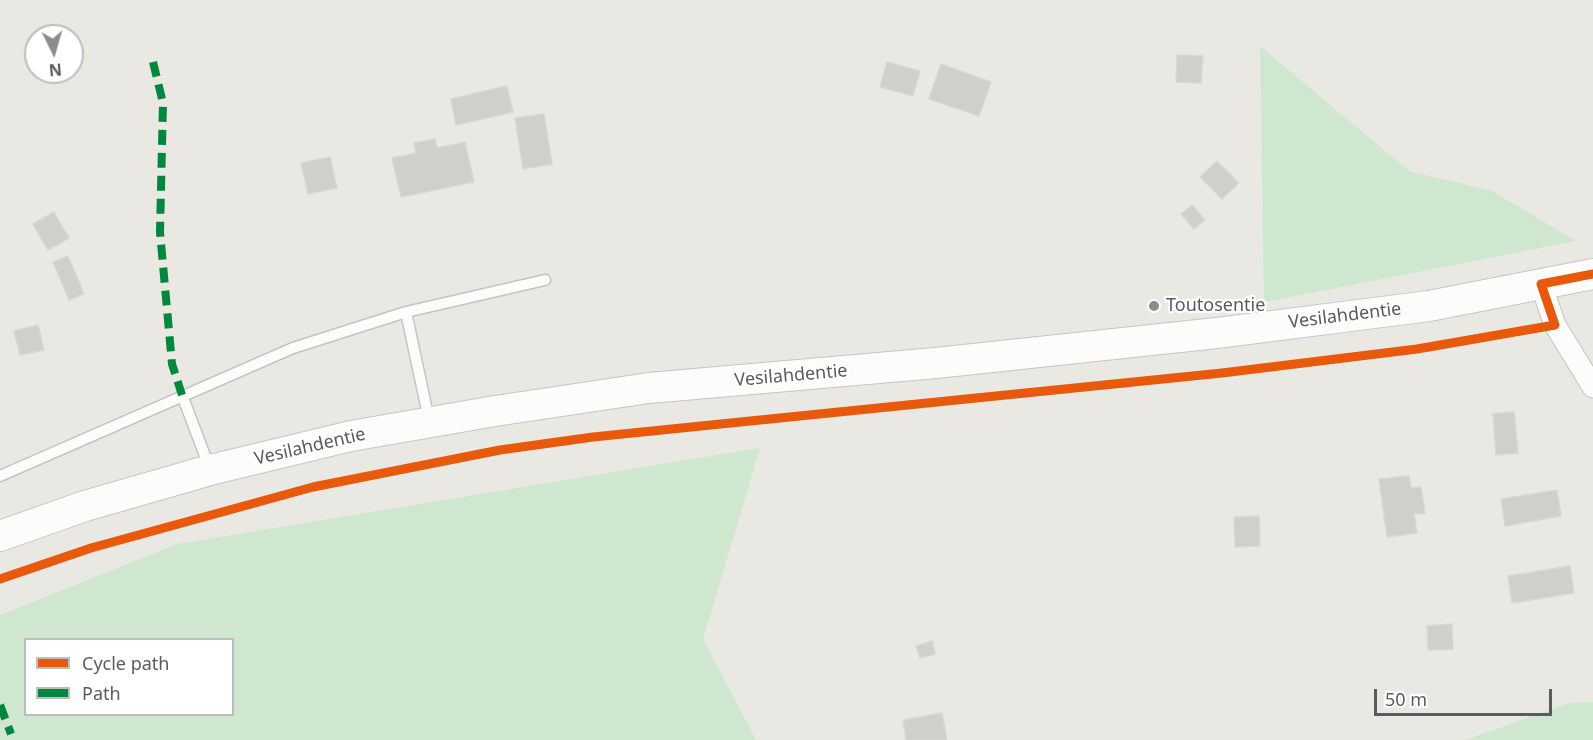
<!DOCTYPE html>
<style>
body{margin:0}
#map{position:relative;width:1593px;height:740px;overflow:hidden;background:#e9e8e2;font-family:"Noto Sans",sans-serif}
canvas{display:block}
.legend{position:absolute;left:24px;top:638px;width:210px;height:78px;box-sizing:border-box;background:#fff;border:2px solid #bcbdc0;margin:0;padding:8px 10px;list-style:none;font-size:18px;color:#585b61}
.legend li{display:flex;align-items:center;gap:12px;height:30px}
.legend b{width:30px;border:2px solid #bcbdc0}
.north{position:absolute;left:24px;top:24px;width:60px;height:60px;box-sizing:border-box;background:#fff;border:2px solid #bcbdc0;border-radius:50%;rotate:175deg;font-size:16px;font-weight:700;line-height:24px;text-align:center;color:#585b61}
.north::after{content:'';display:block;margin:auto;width:21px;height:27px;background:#8b8c8e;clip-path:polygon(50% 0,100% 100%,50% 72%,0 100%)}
.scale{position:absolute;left:1374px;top:689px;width:178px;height:27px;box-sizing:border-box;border:3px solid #585b61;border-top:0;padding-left:8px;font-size:18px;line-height:21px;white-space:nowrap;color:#585b61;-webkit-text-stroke:4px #fff;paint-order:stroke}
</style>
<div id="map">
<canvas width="1593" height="740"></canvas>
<ul class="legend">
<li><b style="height:8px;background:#e8590c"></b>Cycle path</li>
<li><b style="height:8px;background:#00873e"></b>Path</li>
</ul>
<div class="north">N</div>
<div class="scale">50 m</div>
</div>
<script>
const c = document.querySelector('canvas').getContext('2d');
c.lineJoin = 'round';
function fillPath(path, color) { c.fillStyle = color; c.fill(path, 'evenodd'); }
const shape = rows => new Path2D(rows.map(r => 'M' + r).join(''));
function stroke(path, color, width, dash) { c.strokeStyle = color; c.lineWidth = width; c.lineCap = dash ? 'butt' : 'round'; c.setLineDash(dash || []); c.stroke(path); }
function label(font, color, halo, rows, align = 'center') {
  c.font = font + ' "Noto Sans",sans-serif'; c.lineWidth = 4.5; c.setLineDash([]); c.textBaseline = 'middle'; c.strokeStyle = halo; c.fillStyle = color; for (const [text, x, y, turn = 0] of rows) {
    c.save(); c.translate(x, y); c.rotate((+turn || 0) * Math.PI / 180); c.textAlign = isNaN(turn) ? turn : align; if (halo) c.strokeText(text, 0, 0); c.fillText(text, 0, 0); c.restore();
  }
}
fillPath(shape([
 [1260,46,1409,171,1492,191,1576,241,1264,302],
 [760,448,703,639,756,740,0,740,0,615,177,544],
 [26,640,232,640,232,714,26,714],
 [1593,702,1593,740,1466,740,1569,703]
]), '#cfe7cf');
const building = shape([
 [1177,55,1203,56,1201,83,1176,82,1177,55],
 [887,62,920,71,913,96,880,87,887,62],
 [941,64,991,82,979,116,929,99,941,64],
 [507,86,513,112,456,125,451,99,507,86],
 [544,114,552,164,523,169,515,118,544,114],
 [435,139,437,148,465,142,474,182,401,197,392,158,416,153,414,143,435,139],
 [330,157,337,188,308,194,301,163,330,157],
 [1217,161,1239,183,1222,199,1200,177,1217,161],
 [1192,205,1205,220,1194,229,1181,214,1192,205],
 [54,212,69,238,48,250,33,224,54,212],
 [68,256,84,294,69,300,53,262,68,256],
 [38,325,44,350,20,355,14,331,38,325],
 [1514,412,1518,453,1496,455,1493,414,1514,412],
 [1409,476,1411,488,1421,487,1425,513,1414,514,1417,533,1387,537,1379,479,1409,476],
 [1557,490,1561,516,1505,526,1501,499,1557,490],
 [1259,516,1260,546,1235,547,1234,517,1259,516],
 [1570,566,1574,593,1512,603,1508,576,1570,566],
 [1452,624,1453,649,1428,650,1427,626,1452,624],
 [932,641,935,654,920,658,916,646,932,641],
 [942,713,947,740,906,740,903,720,942,713]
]);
fillPath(building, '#cfcfcb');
stroke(building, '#d8d7d1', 1.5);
const lane = shape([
 [406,312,429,420],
 [182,395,210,469],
 [0,476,293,348,406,312,545,280]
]);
const street = shape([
 [1541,284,1555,325,1593,387]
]);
const secondary = shape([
 [0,536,85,506,210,470,351,436,495,411,649,388,936,363,1217,333,1429,306,1593,274]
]);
stroke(lane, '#c5c4c4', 13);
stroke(street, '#c5c4c4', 23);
stroke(secondary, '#c5c5c5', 32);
stroke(lane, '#fcfcfb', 10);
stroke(street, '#fcfcfb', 21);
stroke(secondary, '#fcfcfb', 30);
stroke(shape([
 [153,62,163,103,160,232,172,364,182,395],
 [0,705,11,734]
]), '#00873e', 8, [15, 8]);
stroke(shape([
 [0,579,91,548,313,487,500,450,593,437,1222,373,1417,349,1555,325,1541,284,1593,274]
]), '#e8590c', 9);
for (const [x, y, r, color] of [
 [1154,306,6,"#8b8c8e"]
]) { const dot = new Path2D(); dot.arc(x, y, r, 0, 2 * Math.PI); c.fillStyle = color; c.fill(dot); stroke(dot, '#fff', 2); }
label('18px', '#585b61', '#fff', [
 ["Toutosentie",1166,306]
], 'left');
label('18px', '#585b61', '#fff', [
 ["Vesilahdentie",1345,316,-7],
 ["Vesilahdentie",791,376,-5],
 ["Vesilahdentie",310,447,-13]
]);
</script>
